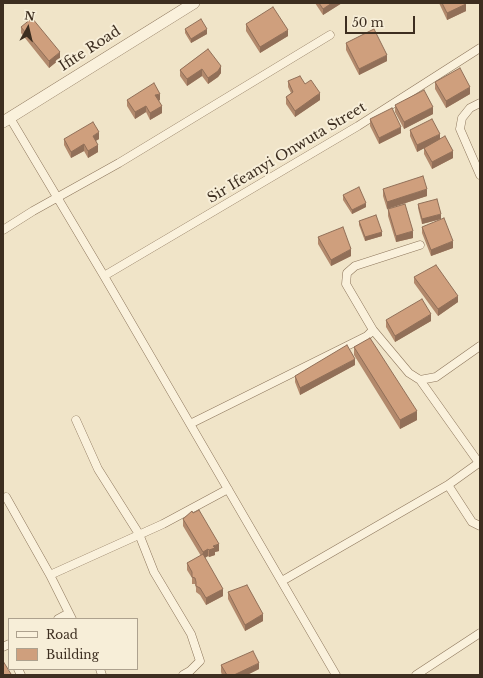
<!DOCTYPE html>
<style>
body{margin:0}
#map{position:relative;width:483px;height:678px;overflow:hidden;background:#f0e4c8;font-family:"Libre Baskerville",serif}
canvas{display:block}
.frame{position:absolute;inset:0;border:4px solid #3d2e20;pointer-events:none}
.legend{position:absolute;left:8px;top:618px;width:130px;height:52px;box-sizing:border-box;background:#f7eed8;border:1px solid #ada18e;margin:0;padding:5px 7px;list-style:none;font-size:12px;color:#3d2e20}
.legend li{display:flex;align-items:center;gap:8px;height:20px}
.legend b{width:20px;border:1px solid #ada18e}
.north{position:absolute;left:8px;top:8px;width:40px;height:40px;-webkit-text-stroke:3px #f7eed8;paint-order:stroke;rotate:8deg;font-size:11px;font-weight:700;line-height:16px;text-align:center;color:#3d2e20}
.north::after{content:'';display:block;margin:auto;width:14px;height:18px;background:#3d2e20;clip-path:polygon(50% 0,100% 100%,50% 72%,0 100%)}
.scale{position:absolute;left:345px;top:16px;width:70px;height:18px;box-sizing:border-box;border:2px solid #3d2e20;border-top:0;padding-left:5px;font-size:12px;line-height:14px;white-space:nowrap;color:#3d2e20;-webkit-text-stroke:3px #f7eed8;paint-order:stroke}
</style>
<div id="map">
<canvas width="483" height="678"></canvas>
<div class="frame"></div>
<ul class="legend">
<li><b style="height:5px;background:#faf1dc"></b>Road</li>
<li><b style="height:11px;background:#cf9f7d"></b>Building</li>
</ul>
<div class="north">N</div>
<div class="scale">50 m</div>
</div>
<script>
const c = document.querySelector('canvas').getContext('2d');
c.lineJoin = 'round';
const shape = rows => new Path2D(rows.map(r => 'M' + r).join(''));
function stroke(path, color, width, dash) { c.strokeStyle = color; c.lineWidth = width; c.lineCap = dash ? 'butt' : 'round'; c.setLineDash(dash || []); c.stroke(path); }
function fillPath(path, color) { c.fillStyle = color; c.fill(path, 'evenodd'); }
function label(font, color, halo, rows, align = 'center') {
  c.font = font + ' "Libre Baskerville",serif'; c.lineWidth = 4; c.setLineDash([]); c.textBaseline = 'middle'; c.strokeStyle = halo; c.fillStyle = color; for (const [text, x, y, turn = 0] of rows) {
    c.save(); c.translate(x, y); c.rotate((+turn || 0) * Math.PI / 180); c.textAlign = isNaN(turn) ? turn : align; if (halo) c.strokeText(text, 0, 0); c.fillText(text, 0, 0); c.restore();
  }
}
const minor = shape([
 [480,103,470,108,462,118,460,129,480,175],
 [10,118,104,276,336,675],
 [3,230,33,211,119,163,330,35],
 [104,276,358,126,480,48],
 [373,330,409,373,420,380,436,377,480,346],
 [420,380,479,463],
 [76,420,98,469,139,534,154,572,191,634,200,661,190,671,183,675],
 [190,424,367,336,373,330,346,284,347,273,355,266,420,245],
 [448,485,472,522,480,526],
 [6,497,50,575,72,619],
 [50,575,163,524,228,489],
 [282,581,448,485,480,462],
 [58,619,69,613],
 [3,647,9,644],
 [18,669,21,675],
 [100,669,102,675],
 [416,675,480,633]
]);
const tertiary = shape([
 [3,122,194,3]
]);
stroke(minor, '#8d765c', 9);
stroke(tertiary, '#8d765c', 12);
stroke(minor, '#faf1dc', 8);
stroke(tertiary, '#faf1dc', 11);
fillPath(shape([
 [315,3,342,3,323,15],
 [439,3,465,3,466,11,447,20],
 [246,24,288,36,260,53,246,31],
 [21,27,60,59,49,68,21,33],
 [185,29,207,34,191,43,185,33],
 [346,43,387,61,359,75,346,50],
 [208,49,221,73,218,77,208,84,202,76,187,86,180,76,180,70],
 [288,81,305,84,320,100,295,117,286,104,286,97,291,93,288,87],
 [435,82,470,94,446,108,435,89],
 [127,100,160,100,159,101,162,113,150,120,146,112,135,119,127,106],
 [395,105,433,114,404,129,395,112],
 [370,119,401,133,379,144,370,126],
 [410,130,440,139,453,158,432,169,424,154,424,148,417,152,410,136],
 [64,139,99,139,96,141,98,152,88,158,84,151,71,158,64,145],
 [383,189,427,196,387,209,383,196],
 [343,195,366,207,352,214,343,200],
 [418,204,441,219,422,224,418,208],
 [388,209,413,238,396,242,388,216],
 [359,221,382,236,365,241,359,225],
 [422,227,453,248,431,256,422,233],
 [318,237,351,256,331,266,318,244],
 [414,277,458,302,438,316,414,283],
 [386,320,431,321,395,342,386,327],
 [354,347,417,420,400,429,354,355],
 [355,365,300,395,295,382,295,376],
 [183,519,219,551,215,552,215,555,209,557,208,556,205,558,223,596,206,605,200,595,196,592,196,588,195,584,192,584,192,578,187,570,187,563,201,556,183,526],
 [228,592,263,621,245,631,228,599],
 [221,665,259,669,247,675,222,675,221,672]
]), '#b2896c');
fillPath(shape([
 [332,3,342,3,323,15,323,9],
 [466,4,466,11,447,20,447,13],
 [207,29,207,34,191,43,191,39],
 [288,30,288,36,260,53,260,47],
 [60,52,60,59,49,68,49,61],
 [387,55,387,61,359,75,359,69],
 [221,66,221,73,218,77,208,84,208,78],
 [202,69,202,76,187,86,187,79],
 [470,87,470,94,446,108,446,101],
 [320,93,320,100,295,117,295,111],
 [160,94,160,100,155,102,155,95],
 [146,106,146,112,135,119,135,112],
 [162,106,162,113,150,120,150,113],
 [433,107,433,114,404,129,404,122],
 [401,127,401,133,379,144,379,138],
 [99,132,99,139,93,142,93,136],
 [440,134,440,140,417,152,417,145],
 [84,144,84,151,71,158,71,152],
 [98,145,98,152,88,158,88,151],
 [453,151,453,158,432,169,432,162],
 [427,189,427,196,387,209,387,202],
 [366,203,366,207,352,214,352,210],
 [441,214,441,219,422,224,422,219],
 [413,231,413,238,396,242,396,236],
 [382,232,382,236,365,241,365,237],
 [453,241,453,248,431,256,431,250],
 [351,249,351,256,331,266,331,260],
 [458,296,458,302,438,316,438,309],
 [431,314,431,321,395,342,395,336],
 [355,359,355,365,300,395,300,388],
 [417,411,417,420,400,429,400,420],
 [219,544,219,551,215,552,215,555,209,557,209,550,213,546],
 [208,549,208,556,203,559,203,552],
 [223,589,223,596,206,605,206,598],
 [263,614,263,621,245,631,245,625],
 [259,663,259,669,247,675,234,675]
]), '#916f58');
const building = shape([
 [319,3,332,3,323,9,319,3],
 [442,3,465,3,466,4,447,13,442,3],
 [273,7,288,30,260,47,246,24,273,7],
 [32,18,60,52,49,61,21,27,32,18],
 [201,19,207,29,191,39,185,29,201,19],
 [374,29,387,55,359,69,346,43,374,29],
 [208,49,221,66,218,71,208,78,202,69,187,79,180,70,208,49],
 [460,68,470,87,446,101,435,82,460,68],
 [300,76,305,84,311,80,320,93,295,111,286,97,293,92,288,81,300,76],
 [154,83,160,94,155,95,162,106,150,113,146,106,135,112,127,100,154,83],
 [424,90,433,107,404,122,395,105,424,90],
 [392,108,401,127,379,138,370,119,392,108],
 [432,119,440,134,417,145,410,130,432,119],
 [93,122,99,132,93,136,98,145,88,151,84,144,71,152,64,139,93,122],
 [445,136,453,151,432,162,424,148,445,136],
 [423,176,427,189,387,202,383,189,423,176],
 [359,187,366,203,352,210,343,195,359,187],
 [437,199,441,214,422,219,418,204,437,199],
 [405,204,413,231,396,236,388,209,405,204],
 [376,215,382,232,365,237,359,221,376,215],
 [444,218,453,241,431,250,422,227,444,218],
 [343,227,351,249,331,260,318,237,343,227],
 [436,265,458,296,438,309,414,277,436,265],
 [422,299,431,314,395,336,386,320,422,299],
 [370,338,417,411,400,420,354,347,370,338],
 [347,345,355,359,300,388,295,376,347,345],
 [199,510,219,544,213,546,215,548,209,550,208,549,203,552,183,519,192,511,193,513,199,510],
 [203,554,223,589,206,598,200,588,196,586,196,582,195,578,192,577,192,572,187,563,203,554],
 [247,585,263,614,245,625,228,592,247,585],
 [253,651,259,663,234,675,227,675,221,665,253,651],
 [3,661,11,674,8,675,3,675,3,661]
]);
fillPath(building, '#cf9f7d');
stroke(building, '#916f58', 1);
label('14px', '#3d2e20', '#f7eed8', [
 ["Ifite Road",90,49,-33],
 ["Sir Ifeanyi Onwuta Street",287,153,-31]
]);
</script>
